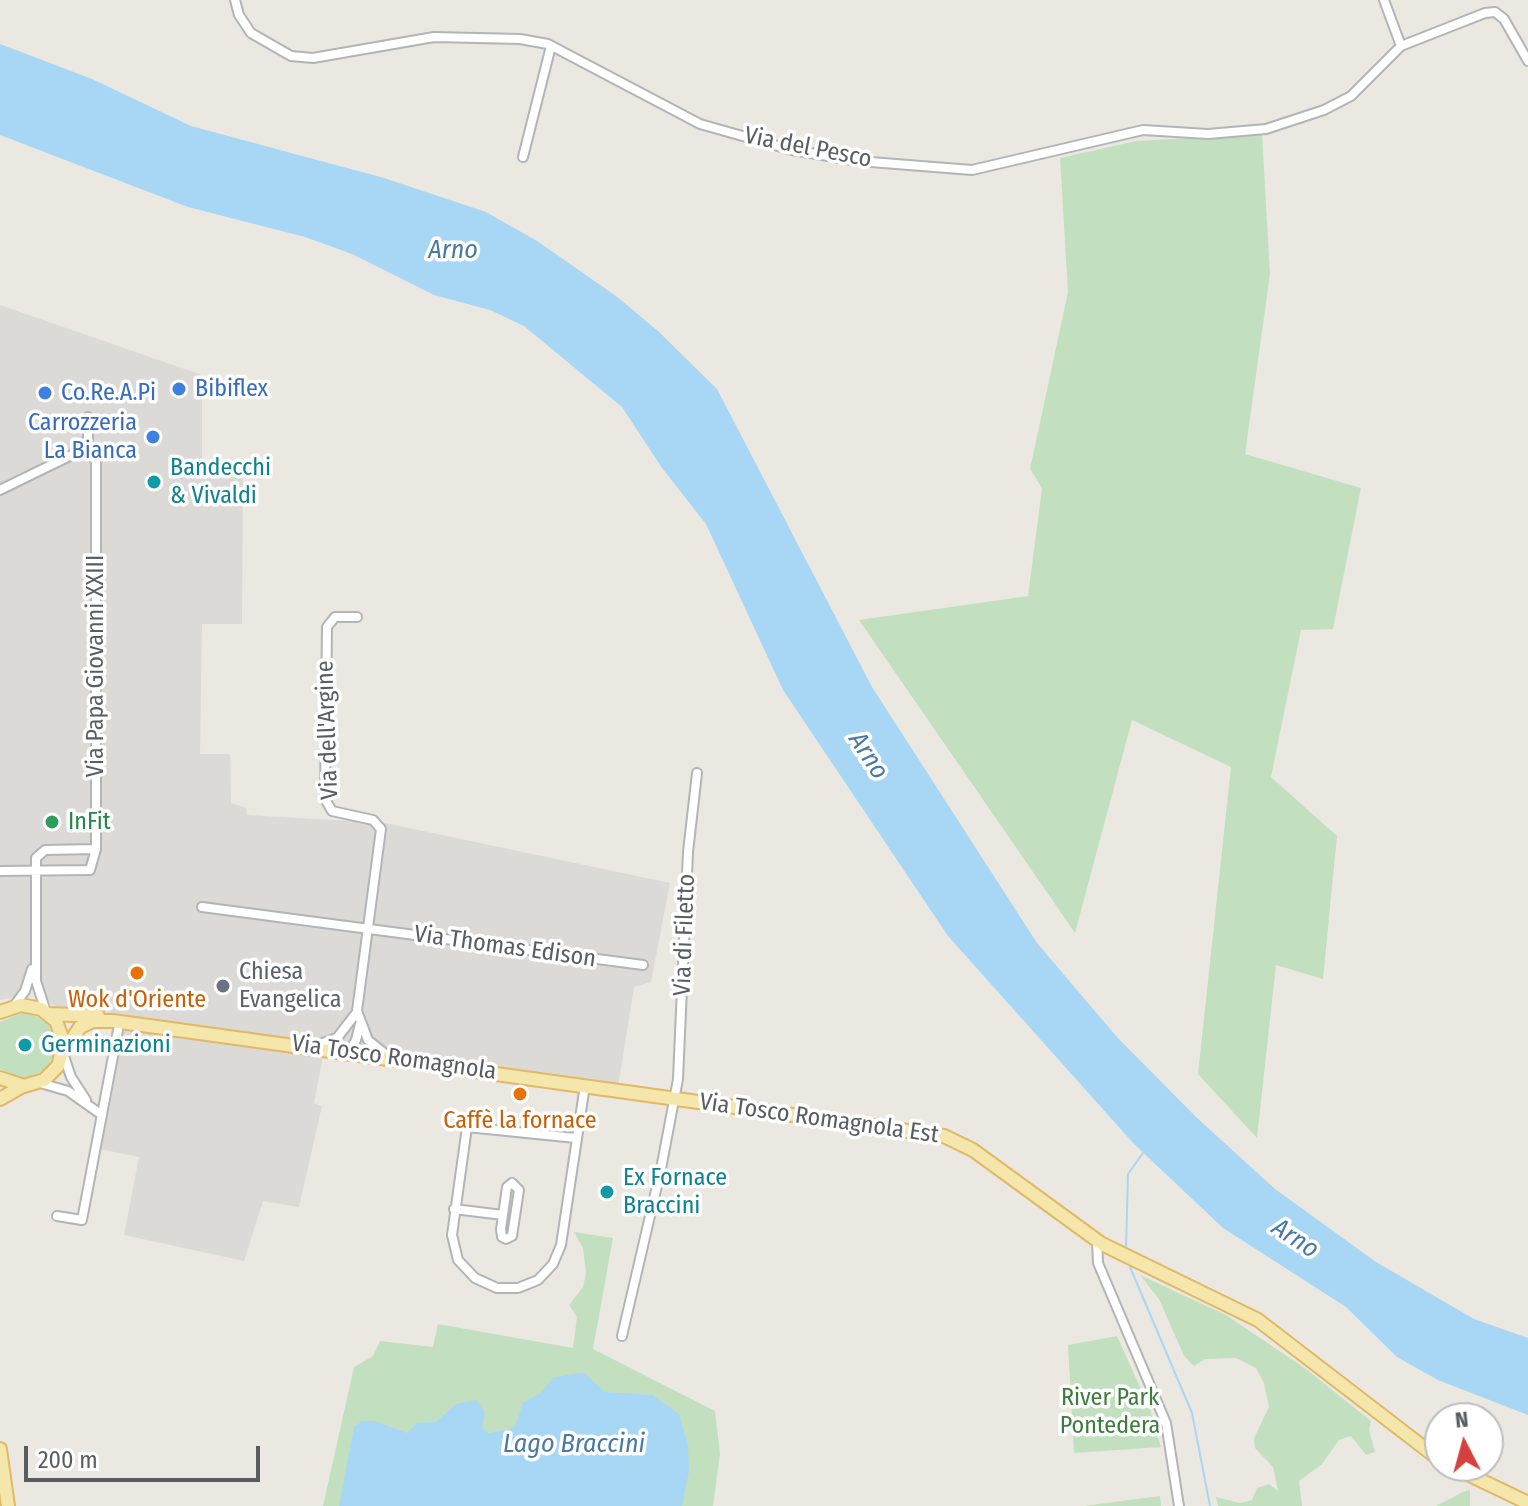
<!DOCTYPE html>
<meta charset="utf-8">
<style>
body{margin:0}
#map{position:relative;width:1528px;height:1506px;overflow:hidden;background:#ebe8e1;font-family:"Fira Sans Condensed",sans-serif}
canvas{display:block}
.north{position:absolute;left:1424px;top:1402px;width:80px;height:80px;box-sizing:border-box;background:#fff;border:2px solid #bdbebf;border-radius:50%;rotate:354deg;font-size:22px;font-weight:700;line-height:32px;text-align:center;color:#5a5d60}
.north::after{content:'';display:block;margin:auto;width:28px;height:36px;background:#d5423d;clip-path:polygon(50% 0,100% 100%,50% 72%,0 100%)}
.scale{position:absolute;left:24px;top:1446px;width:236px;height:36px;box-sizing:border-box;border:4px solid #5a5d60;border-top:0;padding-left:10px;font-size:24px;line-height:28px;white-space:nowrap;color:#5a5d60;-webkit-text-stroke:6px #fff;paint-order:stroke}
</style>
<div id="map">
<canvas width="1528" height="1506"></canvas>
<div class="north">N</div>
<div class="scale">200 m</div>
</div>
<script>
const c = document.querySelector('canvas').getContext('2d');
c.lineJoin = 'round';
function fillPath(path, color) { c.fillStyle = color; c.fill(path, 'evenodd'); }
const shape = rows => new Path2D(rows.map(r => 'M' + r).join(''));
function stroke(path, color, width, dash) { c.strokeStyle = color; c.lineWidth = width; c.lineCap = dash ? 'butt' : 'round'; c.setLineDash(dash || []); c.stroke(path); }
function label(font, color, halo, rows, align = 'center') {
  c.font = font + ' "Fira Sans Condensed",sans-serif'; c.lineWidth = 7; c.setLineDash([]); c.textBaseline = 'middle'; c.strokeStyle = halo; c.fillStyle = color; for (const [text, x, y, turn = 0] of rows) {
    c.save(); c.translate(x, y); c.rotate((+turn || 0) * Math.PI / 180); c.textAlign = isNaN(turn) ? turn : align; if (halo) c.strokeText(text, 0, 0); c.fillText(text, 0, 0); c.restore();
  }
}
fillPath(shape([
 [0,305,202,375,202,464,243,468,242,624,202,624,200,754,230,754,231,803,246,808,247,815,385,823,670,883,651,982,634,987,617,1094,323,1056,314,1103,322,1106,299,1207,263,1201,244,1261,124,1235,139,1157,100,1149,126,1014,57,1009,46,999,33,975,16,997,0,1000]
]), '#dcdad6');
fillPath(shape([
 [1262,134,1270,274,1245,454,1361,488,1333,629,1301,630,1271,777,1337,836,1323,979,1276,965,1257,1138,1198,1074,1231,767,1132,720,1075,933,859,620,1028,596,1042,488,1030,469,1068,292,1060,158,1136,141],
 [24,1012,47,1021,57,1047,47,1069,24,1079,0,1069,0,1022],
 [574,1232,613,1238,593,1349,715,1411,720,1454,713,1506,323,1506,354,1367,373,1356,380,1341,433,1347,438,1324,573,1348,577,1317,569,1305,583,1287,586,1273,583,1248],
 [1140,1275,1226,1315,1306,1369,1371,1421,1369,1430,1375,1452,1366,1455,1351,1436,1339,1440,1322,1464,1299,1481,1302,1506,1218,1506,1216,1497,1240,1503,1252,1500,1257,1488,1269,1484,1278,1491,1273,1467,1255,1448,1254,1438,1269,1407,1264,1383,1256,1368,1236,1358,1205,1359,1194,1366,1184,1356,1159,1299],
 [1117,1336,1150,1409,1161,1447,1074,1453,1068,1345],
 [1470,1490,1470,1506,1436,1506,1463,1492],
 [1160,1496,1161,1506,1084,1506]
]), '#c2e0c0');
fillPath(shape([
 [0,44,92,79,191,126,384,178,486,212,537,241,616,296,658,331,717,389,872,687,1037,943,1117,1037,1195,1116,1275,1189,1376,1262,1474,1319,1528,1338,1528,1415,1438,1380,1397,1357,1346,1307,1223,1228,1134,1144,948,936,783,690,706,524,662,468,622,407,524,326,490,310,434,295,352,254,305,237,188,207,0,135],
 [577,1373,585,1374,605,1392,652,1395,679,1414,688,1445,689,1471,682,1506,339,1506,354,1427,362,1421,375,1421,407,1433,417,1423,436,1422,456,1404,476,1400,485,1413,482,1427,488,1433,502,1431,515,1427,523,1403,541,1393,553,1378]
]), '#a7d7f5');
stroke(shape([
 [1126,1247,1128,1174,1143,1153],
 [1130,1267,1192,1413,1210,1506]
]), '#a7d7f5', 2);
const street = shape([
 [235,0,239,15,251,33,291,56,313,58,434,37,520,39,548,44,700,124,792,150,858,161,972,170,1143,130,1208,134,1266,129,1324,110,1351,96,1401,46,1485,13,1495,12,1504,19,1528,61],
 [1384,0,1401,46],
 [523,157,551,46],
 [88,451,88,417],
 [0,490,82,450,91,453,96,462,96,849,90,870,0,871],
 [357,617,335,617,327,627,325,799,332,811,373,820,381,829,357,1011,368,1040,389,1057],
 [202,907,643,965],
 [14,1006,25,991,32,969],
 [46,1012,36,981,36,858,45,850,96,849],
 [314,1046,337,1038,357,1012],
 [349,1052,356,1040,360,1024],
 [63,1053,71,1077,86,1100],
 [40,1083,68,1091,102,1115],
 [576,1138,467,1127,452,1235,458,1260,475,1278,497,1288,518,1288,538,1280,553,1264,561,1245,585,1085],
 [512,1183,519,1190,512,1236,506,1239,502,1237,501,1229,507,1187,512,1183],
 [454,1209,503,1215],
 [57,1216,82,1220,118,1030],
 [1097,1241,1098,1263,1166,1423,1179,1506],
 [622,1336,661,1169,678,1079,688,852,697,773]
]);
const primary = shape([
 [0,1012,21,1005,41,1009,56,1021,64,1043,58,1066,44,1080,24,1086,0,1078],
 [49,1014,98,1016],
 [63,1053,80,1027,93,1021,113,1021,944,1136,973,1150,1102,1244,1258,1320,1440,1460],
 [0,1099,21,1087],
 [0,1449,8,1506],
 [1451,1466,1528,1503]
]);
stroke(street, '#b2b4b7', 12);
stroke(primary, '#e1b865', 16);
stroke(street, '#fff', 8);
stroke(primary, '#f5e6ac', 12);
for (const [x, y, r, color] of [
 [179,389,8,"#3f7fe0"],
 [45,393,8,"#3f7fe0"],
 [153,437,8,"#3f7fe0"],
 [154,482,8,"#0f9aa8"],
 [52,822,8,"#2e9e5b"],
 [137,973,8,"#e8710a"],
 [223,986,8,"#6b7280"],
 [25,1045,8,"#0f9aa8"],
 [520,1094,8,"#e8710a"],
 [607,1192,8,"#0f9aa8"]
]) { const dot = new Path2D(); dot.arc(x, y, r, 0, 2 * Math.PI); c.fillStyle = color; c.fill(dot); stroke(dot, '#fff', 3); }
label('24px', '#5a5d60', '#fff', [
 ["Via del Pesco",808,148,11],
 ["Via Papa Giovanni XXIII",96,666,-90],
 ["Via dell'Argine",328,730,-92],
 ["Via di Filetto",685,935,-88],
 ["Via Thomas Edison",505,947,8],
 ["Via Tosco Romagnola",394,1058,8],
 ["Via Tosco Romagnola Est",819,1119,8]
]);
label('24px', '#366cbe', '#fff', [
 ["Bibiflex",195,389],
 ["Co.Re.A.Pi",61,393],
 ["Carrozzeria",137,423,"right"],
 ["La Bianca",137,451,"right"]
], 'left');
label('24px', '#0d838f', '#fff', [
 ["Bandecchi",170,468],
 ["& Vivaldi",170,496],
 ["Germinazioni",41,1045],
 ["Ex Fornace",623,1178],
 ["Braccini",623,1206]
], 'left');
label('24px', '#27864d', '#fff', [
 ["InFit",68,822]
], 'left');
label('24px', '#5b616d', '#fff', [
 ["Chiesa",239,972],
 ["Evangelica",239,1000]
], 'left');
label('24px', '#c56008', '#fff', [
 ["Wok d'Oriente",137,1000],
 ["Caffè la fornace",520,1121]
]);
label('24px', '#3d7c3d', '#fff', [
 ["River Park",1110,1398],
 ["Pontedera",1110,1426]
]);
label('italic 26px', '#4879a4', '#fff', [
 ["Arno",453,251],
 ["Arno",868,756,57],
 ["Arno",1295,1239,33],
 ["Lago Braccini",574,1445]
]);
</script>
